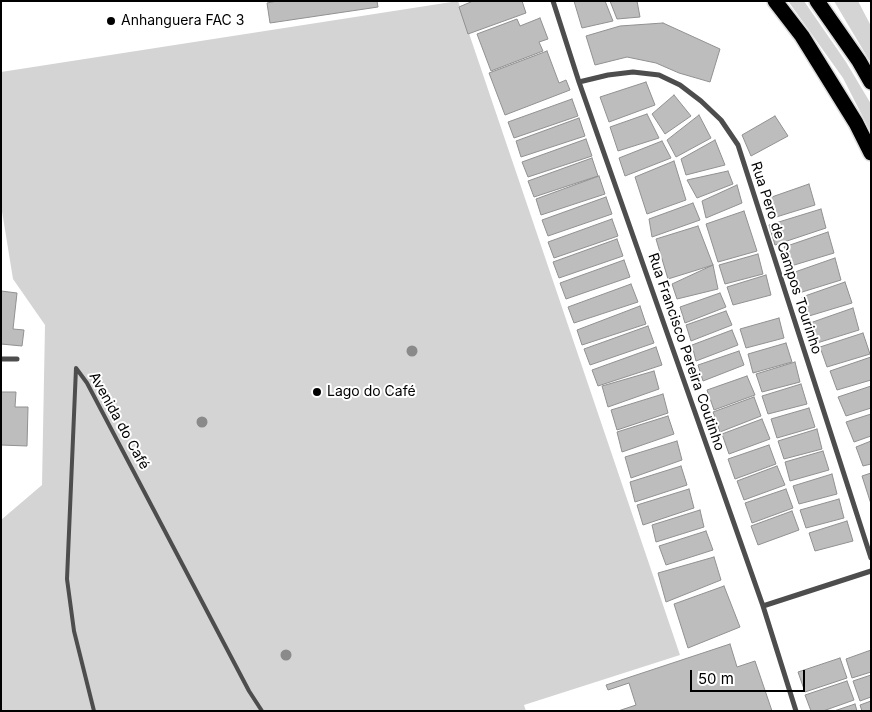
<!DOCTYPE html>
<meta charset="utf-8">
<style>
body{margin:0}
#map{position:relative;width:872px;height:712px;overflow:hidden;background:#fff;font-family:Inter,sans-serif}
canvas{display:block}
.frame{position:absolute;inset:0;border:2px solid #000;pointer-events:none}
.scale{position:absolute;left:690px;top:670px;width:115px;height:22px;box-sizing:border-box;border:2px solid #000;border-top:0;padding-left:6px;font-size:15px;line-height:18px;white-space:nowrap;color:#000;-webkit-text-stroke:4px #fff;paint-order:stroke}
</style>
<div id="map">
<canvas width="872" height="712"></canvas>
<div class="frame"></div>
<div class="scale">50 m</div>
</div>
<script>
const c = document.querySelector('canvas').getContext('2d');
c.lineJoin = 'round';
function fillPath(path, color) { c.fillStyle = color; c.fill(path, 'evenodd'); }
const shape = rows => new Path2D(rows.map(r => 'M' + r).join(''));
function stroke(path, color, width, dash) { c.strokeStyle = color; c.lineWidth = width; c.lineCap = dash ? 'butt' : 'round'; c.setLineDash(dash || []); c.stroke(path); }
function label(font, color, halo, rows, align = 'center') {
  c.font = font + ' Inter,sans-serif'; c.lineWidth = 4; c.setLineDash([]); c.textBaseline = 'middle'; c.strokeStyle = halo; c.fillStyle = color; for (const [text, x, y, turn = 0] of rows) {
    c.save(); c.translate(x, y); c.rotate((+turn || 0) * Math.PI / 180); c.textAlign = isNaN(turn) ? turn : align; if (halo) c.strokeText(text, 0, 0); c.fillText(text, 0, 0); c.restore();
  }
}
fillPath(shape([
 [458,1,680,655,524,705,526,711,1,711,1,520,42,485,45,325,13,279,1,205,1,72],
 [788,1,804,1,846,62,871,104,871,133,843,78],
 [834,1,858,1,871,26,871,61,869,60]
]), '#d4d4d4');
const building = shape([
 [277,1,377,1,378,7,270,23,267,3,277,1],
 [473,1,522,1,526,13,468,34,459,7,473,1],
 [574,1,605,1,613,21,582,28,574,1],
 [610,1,637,1,640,17,617,19,610,1],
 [540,18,548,39,539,42,543,51,491,71,477,34,517,19,520,26,540,18],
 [663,23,720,49,710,82,679,73,656,63,627,57,595,65,586,36,620,26,663,23],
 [547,51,559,83,566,80,570,90,505,115,489,73,547,51],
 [646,82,655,105,609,122,600,97,646,82],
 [674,95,691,116,665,134,652,114,674,95],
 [572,99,578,116,514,138,508,122,572,99],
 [647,114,659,138,618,151,610,127,647,114],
 [699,115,711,138,676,157,667,140,699,115],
 [775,116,788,136,751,156,742,135,775,116],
 [579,118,585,136,521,157,516,141,579,118],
 [586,139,592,156,528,177,522,162,586,139],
 [715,140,725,165,686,175,681,159,715,140],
 [662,141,671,158,625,176,619,158,662,141],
 [592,158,598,176,534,197,528,181,592,158],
 [674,161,686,200,647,214,635,177,674,161],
 [728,171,733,184,697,198,687,180,728,171],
 [599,176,605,194,541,215,536,199,599,176],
 [809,184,815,205,773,218,766,199,809,184],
 [737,185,742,203,706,218,702,201,737,185],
 [606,197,612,214,548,236,542,220,606,197],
 [693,203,700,220,652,237,649,219,693,203],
 [821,209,826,228,775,245,769,225,821,209],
 [744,211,757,251,718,262,706,224,744,211],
 [612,219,618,236,554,258,548,242,612,219],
 [698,226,713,265,668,279,656,239,698,226],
 [828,232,834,253,791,266,784,247,828,232],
 [617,239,623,256,559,278,553,262,617,239],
 [758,254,763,274,725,284,719,265,758,254],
 [835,258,841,280,799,293,792,273,835,258],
 [624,260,630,277,566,299,560,283,624,260],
 [713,265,718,289,677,299,672,284,713,265],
 [766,275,771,295,733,305,727,287,766,275],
 [845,282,852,303,809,316,802,297,845,282],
 [631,284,638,302,574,323,568,307,631,284],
 [1,291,17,293,13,329,24,330,22,346,1,344,1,291],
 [720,293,726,307,685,323,680,307,720,293],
 [640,306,646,324,582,345,577,330,640,306],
 [853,308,859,330,817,343,810,323,853,308],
 [726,311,732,325,691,341,686,325,726,311],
 [779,318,784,338,746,348,740,329,779,318],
 [648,326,654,343,590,365,584,349,648,326],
 [732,330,738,345,696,361,692,345,732,330],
 [863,333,870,354,827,367,820,347,863,333],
 [786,343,792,362,753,373,748,354,786,343],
 [656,347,662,365,598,386,592,370,656,347],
 [739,351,744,365,703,381,698,365,739,351],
 [871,357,871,380,837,390,830,371,871,357],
 [795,362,800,382,762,392,756,374,795,362],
 [654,371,659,389,608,407,602,386,654,371],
 [747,376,755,395,714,410,707,390,747,376],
 [801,384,807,404,768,414,762,396,801,384],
 [871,386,871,408,846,416,838,397,871,386],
 [1,392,16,392,15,407,28,407,27,446,1,445,1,392],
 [663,394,668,413,617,430,611,410,663,394],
 [754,397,761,416,720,432,713,412,754,397],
 [809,408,815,427,777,438,771,419,809,408],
 [871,414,871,436,854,442,846,422,871,414],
 [668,416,674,434,622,452,617,432,668,416],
 [762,419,770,439,729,454,722,434,762,419],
 [817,429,822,449,784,459,778,441,817,429],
 [677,441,682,460,631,478,625,457,677,441],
 [871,441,871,464,863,466,856,447,871,441],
 [769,445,776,464,735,479,728,459,769,445],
 [823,451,829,470,790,481,785,462,823,451],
 [681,466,687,485,635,502,630,482,681,466],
 [777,466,785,485,744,500,737,481,777,466],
 [871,473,871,504,862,476,871,473],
 [832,474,837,494,799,504,793,486,832,474],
 [689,489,694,508,643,525,637,505,689,489],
 [786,489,793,508,752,523,745,503,786,489],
 [839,499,844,518,806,528,800,510,839,499],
 [700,510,704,527,656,542,652,525,700,510],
 [792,511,799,530,758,545,751,526,792,511],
 [847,521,853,541,815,551,809,533,847,521],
 [706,531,713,550,666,565,659,546,706,531],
 [714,557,721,580,666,602,658,573,714,557],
 [724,586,740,627,688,648,674,604,724,586],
 [730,644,737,667,755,661,772,711,618,711,636,705,629,683,608,690,606,685,730,644],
 [871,650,871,672,852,678,846,659,871,650],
 [840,658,847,678,805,692,798,672,840,658],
 [871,675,871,697,860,701,853,681,871,675],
 [847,681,854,700,823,711,811,711,805,695,847,681],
 [871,701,871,711,862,711,860,705,871,701],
 [855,704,857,711,834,711,855,704]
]);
fillPath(building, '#bdbdbd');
stroke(building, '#919191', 1);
const highway = shape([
 [775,1,802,36,856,123,871,153],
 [817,1,859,61,871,82]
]);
stroke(highway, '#dbdbdb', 18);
stroke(shape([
 [94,711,74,631,67,579,76,368,87,383,249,691,262,711]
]), '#4d4d4d', 4);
stroke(shape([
 [553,1,579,82,763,606,796,711],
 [579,82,608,75,633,72,659,75,680,85,701,101,721,120,738,145,871,558],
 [1,359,17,359],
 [763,606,871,571]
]), '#4d4d4d', 5);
stroke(highway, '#000', 15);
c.fillStyle = '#8a8a8a';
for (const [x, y] of [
 [412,351],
 [202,422],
 [286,655]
]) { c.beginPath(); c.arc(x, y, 5.5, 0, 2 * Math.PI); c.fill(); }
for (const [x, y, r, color] of [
 [111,21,5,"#000"],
 [317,392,5,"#000"]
]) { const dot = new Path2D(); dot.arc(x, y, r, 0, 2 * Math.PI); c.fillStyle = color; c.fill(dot); stroke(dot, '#fff', 2); }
label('14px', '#000', '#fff', [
 ["Anhanguera FAC 3",121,21],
 ["Lago do Café",327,392]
], 'left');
label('14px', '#000', '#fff', [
 ["Rua Pero de Campos Tourinho",786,258,72],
 ["Rua Francisco Pereira Coutinho",686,352,71],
 ["Avenida do Café",119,421,61]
]);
</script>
